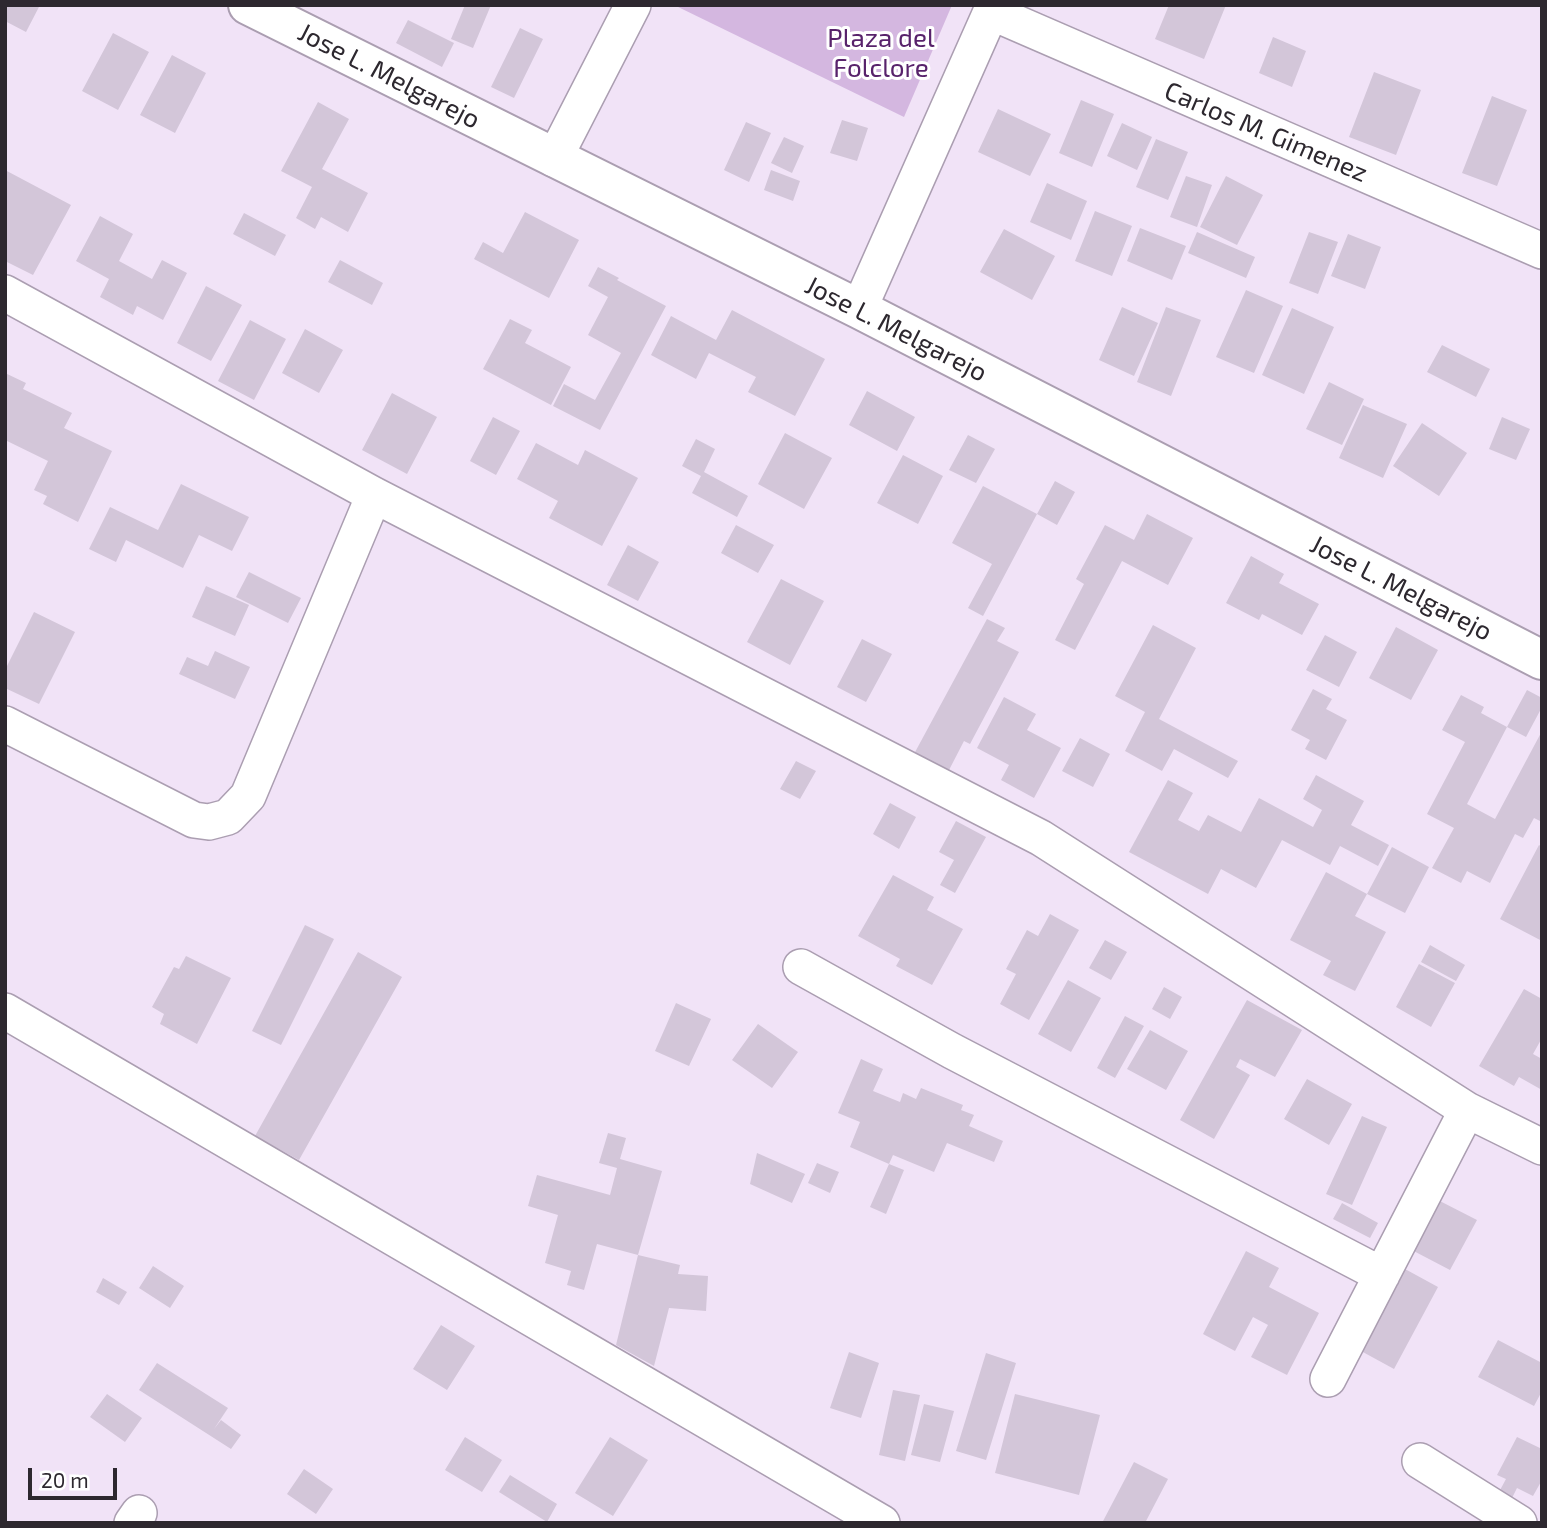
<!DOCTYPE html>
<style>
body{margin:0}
#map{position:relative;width:1547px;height:1528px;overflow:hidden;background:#f1e3f7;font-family:"Exo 2",sans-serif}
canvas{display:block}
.frame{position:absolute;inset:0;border:7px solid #2d282f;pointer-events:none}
.scale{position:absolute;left:28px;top:1468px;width:89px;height:32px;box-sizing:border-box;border:4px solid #2d282f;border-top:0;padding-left:9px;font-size:21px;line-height:24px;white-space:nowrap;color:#2d282f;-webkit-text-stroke:5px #fff;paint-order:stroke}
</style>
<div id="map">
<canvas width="1547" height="1528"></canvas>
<div class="frame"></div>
<div class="scale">20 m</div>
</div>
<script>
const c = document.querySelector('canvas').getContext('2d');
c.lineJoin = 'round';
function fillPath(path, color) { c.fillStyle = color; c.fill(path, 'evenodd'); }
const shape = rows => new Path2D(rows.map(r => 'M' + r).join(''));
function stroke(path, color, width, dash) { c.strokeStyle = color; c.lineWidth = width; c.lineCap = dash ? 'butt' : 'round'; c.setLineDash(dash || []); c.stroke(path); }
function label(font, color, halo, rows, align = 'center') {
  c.font = font + ' "Exo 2",sans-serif'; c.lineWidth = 6; c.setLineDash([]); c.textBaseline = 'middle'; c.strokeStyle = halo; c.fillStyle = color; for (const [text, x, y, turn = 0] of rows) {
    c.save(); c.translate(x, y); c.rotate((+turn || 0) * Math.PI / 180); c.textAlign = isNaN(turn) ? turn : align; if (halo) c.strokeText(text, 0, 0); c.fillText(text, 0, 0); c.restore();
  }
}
fillPath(shape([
 [674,5,952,5,904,117]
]), '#d4b7e0');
fillPath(shape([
 [5,5,40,5,26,32,5,21],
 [465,5,491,5,473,48,451,39],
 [1169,5,1226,5,1204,59,1155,39],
 [408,20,454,43,442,67,396,43],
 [520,28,543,39,514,98,491,87],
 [113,33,149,52,118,110,82,91],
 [1273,37,1306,51,1292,87,1259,73],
 [172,55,206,73,175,133,140,115],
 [1374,72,1421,90,1396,155,1349,137],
 [1492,96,1527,110,1497,186,1462,173],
 [1081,100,1114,114,1092,167,1059,153],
 [318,102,349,119,322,169,368,193,348,232,321,217,315,229,296,218,312,187,281,171],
 [998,109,1051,134,1030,176,978,152],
 [842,120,868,128,857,161,830,153],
 [746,122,771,133,749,182,724,170],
 [1122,123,1152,137,1137,170,1107,156],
 [784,137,804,146,792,173,771,163],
 [1156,139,1188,152,1168,200,1136,187],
 [5,170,71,205,33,275,5,261],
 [771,170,800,181,793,201,764,190],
 [1186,176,1212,185,1197,227,1170,217],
 [1226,176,1263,195,1237,245,1200,227],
 [1047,183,1087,201,1071,240,1030,222],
 [1095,211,1132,226,1112,276,1075,261],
 [525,212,579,240,549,298,474,259,483,242,503,253],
 [244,213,286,235,275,256,233,234],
 [100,216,133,234,119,261,152,279,162,260,187,273,163,320,137,306,133,315,100,297,109,279,76,261],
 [1140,228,1186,246,1172,280,1127,261],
 [1004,229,1055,256,1032,300,980,272],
 [1197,232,1255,257,1246,278,1188,253],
 [1309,232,1338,242,1318,294,1289,283],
 [1348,234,1381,247,1365,289,1331,276],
 [340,260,383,283,372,305,328,282],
 [598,267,619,278,617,280,666,306,600,430,553,406,564,384,595,400,621,353,588,335,608,297,588,286],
 [206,286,242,305,211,361,177,343],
 [1246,290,1283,306,1254,373,1216,357],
 [1122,307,1158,323,1134,376,1099,360],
 [1166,307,1201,320,1171,396,1137,382],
 [1292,308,1334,327,1304,394,1262,375],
 [732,310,825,359,795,416,748,392,756,377,709,353,696,379,651,355,671,316,716,340],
 [510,319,532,330,525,343,571,367,551,405,483,369],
 [250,320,286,339,254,400,218,381],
 [305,329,343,350,319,393,282,373],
 [1442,345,1490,369,1476,397,1427,372],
 [5,373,26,383,23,389,72,413,64,428,112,451,78,522,43,504,47,496,34,490,48,461,5,440],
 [1329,382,1364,399,1342,445,1306,429],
 [867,391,915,417,897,451,849,425],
 [392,393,437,417,407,474,362,450],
 [1363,405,1407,424,1383,478,1339,458],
 [493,417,520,431,496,475,470,461],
 [1502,417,1530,429,1516,460,1489,449],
 [1422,423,1467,453,1439,496,1393,466],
 [785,433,832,458,804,509,758,484],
 [968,435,995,449,976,483,949,470],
 [696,439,715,449,704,472,748,496,737,517,692,493,701,476,682,466],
 [536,443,578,465,585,450,638,478,602,546,549,518,558,501,517,479],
 [903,455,943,476,918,524,877,503],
 [1055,481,1075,492,1057,525,1037,514],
 [181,484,249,517,232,551,199,535,183,568,126,540,116,562,89,549,110,507,158,530],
 [983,486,1037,514,983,616,968,608,992,564,952,543],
 [1147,514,1193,538,1168,585,1122,561,1075,650,1055,640,1084,584,1076,579,1105,525,1134,540],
 [736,525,774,545,758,573,721,553],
 [628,545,659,562,638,601,607,585],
 [1251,556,1284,574,1279,583,1319,604,1302,635,1262,614,1259,620,1226,603],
 [249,572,301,598,288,623,236,597],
 [781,579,824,601,790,665,747,642],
 [206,586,249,605,235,636,192,617],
 [34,612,75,632,39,704,5,688,5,670],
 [987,619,1005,628,997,641,1019,652,970,744,964,741,948,772,914,754],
 [1153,625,1196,648,1159,719,1238,761,1228,778,1174,749,1162,771,1125,751,1145,712,1115,696],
 [1396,627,1438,650,1411,700,1369,678],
 [1325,635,1357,652,1339,687,1306,670],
 [862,639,892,654,866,702,837,687],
 [215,651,250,667,235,699,179,674,187,657,208,666],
 [1313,689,1332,699,1326,709,1347,720,1326,760,1305,749,1310,740,1291,730],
 [1527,690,1542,698,1542,707,1526,737,1507,727],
 [1461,695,1484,707,1481,713,1507,727,1467,804,1495,819,1542,731,1542,822,1534,818,1523,838,1515,834,1490,883,1467,871,1461,883,1432,868,1454,828,1427,814,1465,742,1442,730],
 [1004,697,1036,714,1027,730,1061,748,1034,798,1001,780,1009,765,977,748],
 [1080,738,1110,754,1093,787,1062,771],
 [796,761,816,771,800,799,780,789],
 [1316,775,1364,801,1351,825,1389,845,1378,866,1340,846,1330,865,1282,840,1256,888,1221,869,1208,894,1129,852,1168,780,1193,793,1178,820,1199,831,1208,815,1241,832,1259,798,1313,827,1322,810,1303,799],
 [890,803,916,817,899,849,873,834],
 [956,821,986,837,955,893,940,885,954,860,939,852],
 [1539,845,1542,847,1542,941,1500,919],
 [1392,847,1429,867,1405,913,1367,894,1355,916,1386,932,1355,991,1323,975,1331,961,1290,940,1326,872,1367,894],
 [893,875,934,897,927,910,963,929,932,985,896,966,900,959,858,936],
 [1050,914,1079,930,1029,1020,1000,1004,1016,974,1006,969,1027,930,1038,936],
 [305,925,334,939,281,1045,252,1031],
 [1105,940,1127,952,1111,980,1089,968],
 [1430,945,1465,965,1456,981,1421,962],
 [358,952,402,977,299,1160,255,1136],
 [186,956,231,978,197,1044,160,1024,164,1014,152,1007,174,967,179,969],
 [1419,964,1455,983,1431,1027,1396,1007],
 [1068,980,1101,998,1071,1052,1038,1034],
 [1164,987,1182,997,1170,1019,1152,1009],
 [1524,989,1542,999,1542,1038,1533,1054,1542,1059,1542,1090,1519,1077,1514,1086,1479,1066],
 [1247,1000,1302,1030,1275,1077,1240,1059,1236,1067,1250,1075,1214,1139,1180,1120],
 [676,1003,711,1019,689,1066,655,1051],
 [1125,1016,1144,1026,1115,1078,1097,1068],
 [758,1024,798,1052,772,1088,732,1060],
 [1150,1030,1188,1051,1166,1090,1127,1069],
 [861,1059,883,1069,873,1091,900,1102,903,1093,916,1099,921,1088,963,1105,961,1110,974,1115,969,1126,1003,1141,994,1162,947,1143,934,1172,893,1155,889,1164,850,1147,860,1122,838,1113],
 [1307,1079,1352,1104,1329,1145,1284,1119],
 [1362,1116,1387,1127,1352,1205,1326,1194],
 [608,1133,626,1138,620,1159,662,1171,638,1255,597,1244,584,1290,567,1285,571,1271,545,1263,558,1215,528,1206,537,1175,610,1195,617,1168,599,1163],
 [757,1153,805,1174,792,1203,750,1184],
 [817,1163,839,1172,830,1193,808,1183],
 [889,1164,904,1170,886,1214,870,1207],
 [1432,1197,1477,1220,1450,1270,1406,1247],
 [1342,1203,1378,1223,1370,1238,1333,1219],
 [1246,1251,1279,1268,1269,1287,1319,1313,1287,1375,1251,1357,1268,1325,1253,1317,1235,1351,1203,1334],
 [638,1255,680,1265,678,1274,708,1276,706,1311,669,1308,654,1366,616,1345],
 [153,1266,184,1286,170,1308,139,1288],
 [1405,1269,1438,1287,1394,1369,1361,1351],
 [103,1278,127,1292,119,1305,96,1292],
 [441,1325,475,1346,447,1390,413,1369],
 [1498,1340,1542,1363,1542,1391,1534,1406,1478,1377],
 [849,1352,879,1363,861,1418,830,1408],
 [986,1353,1016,1363,986,1460,956,1451],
 [157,1363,228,1408,214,1429,221,1420,241,1435,231,1449,139,1390],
 [893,1390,920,1395,905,1461,879,1455],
 [107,1394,142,1418,125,1442,90,1417],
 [1015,1394,1100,1415,1079,1495,995,1473],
 [924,1404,954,1411,940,1462,911,1455],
 [465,1437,502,1460,482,1492,445,1470],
 [610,1437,648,1460,613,1516,575,1493],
 [1517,1437,1542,1449,1542,1480,1533,1496,1517,1488,1512,1498,1499,1492,1506,1479,1497,1475],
 [1134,1462,1168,1479,1145,1523,1102,1523],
 [304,1469,333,1489,316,1514,287,1494],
 [510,1475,557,1504,547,1522,499,1492]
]), '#d3c6d9');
const minor = shape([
 [991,12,1542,251],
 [554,159,633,5],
 [5,293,374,495,1041,838,1467,1110,1542,1147],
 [859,309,994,5],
 [5,724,194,820,209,822,228,817,248,796,374,495],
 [801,967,952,1051,1382,1275],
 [5,1011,882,1523],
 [1328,1379,1467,1110],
 [1420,1461,1519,1523],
 [132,1523,139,1513]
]);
const tertiary = shape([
 [248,5,859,309,1542,660]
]);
stroke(minor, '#ab9eb1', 38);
stroke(tertiary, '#ab9eb1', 42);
stroke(minor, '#fff', 35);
stroke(tertiary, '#fff', 38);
label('26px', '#58226b', '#fff', [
 ["Plaza del",881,38],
 ["Folclore",881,68]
]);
label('26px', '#2d282f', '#fff', [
 ["Jose L. Melgarejo",389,76,27],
 ["Carlos M. Gimenez",1266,132,23],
 ["Jose L. Melgarejo",896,329,27],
 ["Jose L. Melgarejo",1401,588,27]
]);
</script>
